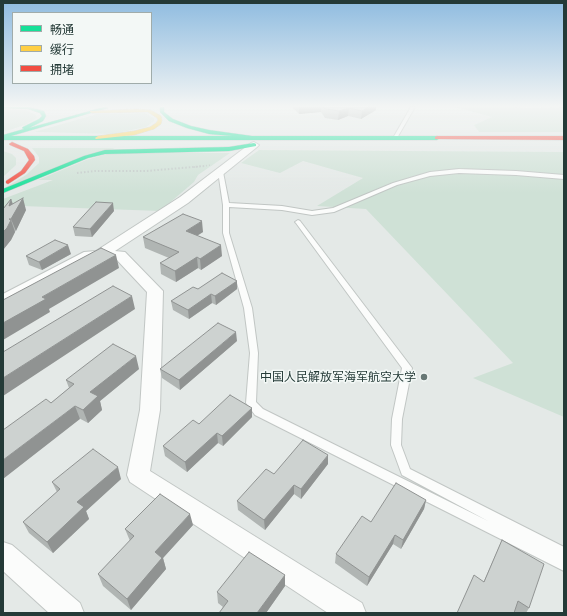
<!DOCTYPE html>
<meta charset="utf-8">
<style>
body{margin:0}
#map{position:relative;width:567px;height:616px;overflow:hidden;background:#e4e9e7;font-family:Ubuntu,"Noto Sans SC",sans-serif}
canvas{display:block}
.frame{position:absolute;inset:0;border:4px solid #243a37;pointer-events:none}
.legend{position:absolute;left:12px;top:12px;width:140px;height:72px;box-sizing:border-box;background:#f3f8f6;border:1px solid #a0acaa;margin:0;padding:5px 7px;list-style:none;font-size:12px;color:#243a37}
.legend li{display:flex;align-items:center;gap:8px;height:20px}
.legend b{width:20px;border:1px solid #a0acaa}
</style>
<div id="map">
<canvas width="567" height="616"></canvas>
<div class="frame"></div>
<ul class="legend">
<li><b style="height:5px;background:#16e098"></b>畅通</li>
<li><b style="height:5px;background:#ffcf43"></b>缓行</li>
<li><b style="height:5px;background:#f24e42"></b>拥堵</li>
</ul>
</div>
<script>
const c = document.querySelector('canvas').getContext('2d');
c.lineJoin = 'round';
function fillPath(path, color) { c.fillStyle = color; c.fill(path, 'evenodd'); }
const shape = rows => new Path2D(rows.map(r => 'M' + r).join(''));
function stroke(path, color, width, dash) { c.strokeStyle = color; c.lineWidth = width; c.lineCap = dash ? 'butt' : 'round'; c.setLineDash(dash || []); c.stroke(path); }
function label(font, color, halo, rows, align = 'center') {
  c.font = font + ' Ubuntu,"Noto Sans SC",sans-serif'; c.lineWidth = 3; c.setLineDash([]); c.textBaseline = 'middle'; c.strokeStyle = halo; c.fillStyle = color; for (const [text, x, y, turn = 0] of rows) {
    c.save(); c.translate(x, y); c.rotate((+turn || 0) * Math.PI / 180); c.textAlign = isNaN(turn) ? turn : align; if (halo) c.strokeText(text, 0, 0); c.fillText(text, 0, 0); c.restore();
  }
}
fillPath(shape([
 [455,107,515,107,528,108,564,107,564,132,479,132,474,125,492,117],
 [3,109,26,110,36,115,37,118,25,125,3,132],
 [145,113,154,118,154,121,146,127,112,134,34,132,97,114],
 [32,148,115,148,3,189,26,175,39,163,39,157],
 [259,150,564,152,564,417,473,378,513,363,366,209,317,206,363,178,303,161,280,173,241,163],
 [3,151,12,154,16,158,16,165,3,177],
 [127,153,230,153,198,175,194,182,160,211,22,206,3,218,3,199,53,180,38,180,86,160,107,154]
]), '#cfe1d6');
const lane = shape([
 [411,107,415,107,397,138,393,139,393,138,411,107],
 [459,169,516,171,564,175,564,179,516,175,459,173,430,176,397,185,334,212,312,215,282,210,229,207,229,233,252,308,258,353,256,402,263,409,488,521,402,475,391,445,392,419,402,368,296,223,295,222,298,220,300,221,412,368,402,419,401,445,410,469,564,547,564,571,255,415,246,403,250,353,244,308,223,233,223,205,218,171,223,172,229,203,282,206,312,211,333,208,393,183,430,172,459,169]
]);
const street = shape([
 [254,142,259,145,257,147,188,203,115,251,125,252,163,291,160,410,150,471,362,603,366,613,328,613,130,482,127,475,140,410,147,292,116,259,92,259,9,303,3,305,3,294,84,252,96,251,180,197,251,143,254,142],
 [3,542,12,545,80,603,84,613,49,613,3,571,3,542]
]);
const fast = shape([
 [3,107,28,107,44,111,46,116,43,121,29,128,104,107,108,108,11,136,232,136,209,134,187,128,169,121,160,112,160,107,164,107,164,112,173,119,191,126,209,130,252,136,437,136,440,138,437,140,3,140,3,135,24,129,22,128,23,127,39,119,42,116,40,113,28,109,3,108,3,107],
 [254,143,256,144,256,146,229,151,105,154,88,158,3,193,3,189,84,156,105,150,229,147,254,143]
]);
const slow = shape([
 [137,109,151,110,161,116,162,120,161,124,154,129,134,135,96,139,95,138,98,136,134,131,150,127,156,123,158,120,157,118,148,112,92,113,90,112,90,111,137,109]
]);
const jam = shape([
 [437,136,564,136,564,140,435,139,435,137,437,136],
 [12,142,28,149,34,156,35,160,25,173,8,184,6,183,6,181,21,171,29,160,24,151,10,145,9,144,12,142]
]);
stroke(lane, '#c1c6c4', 2);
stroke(street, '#c1c6c4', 2);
stroke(fast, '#c0c6c4', 1);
stroke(slow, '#c0c6c4', 1);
stroke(jam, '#c0c6c4', 1);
stroke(shape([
 [194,167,212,165]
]), '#c1c9c7', 1.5, [1, 2]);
stroke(shape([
 [77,173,95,171,146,171,205,166]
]), '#c1c9c7', 2, [1.5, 2]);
fillPath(lane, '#fbfcfb');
fillPath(street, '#fbfcfb');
fillPath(fast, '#16e098');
fillPath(slow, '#ffcf43');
fillPath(jam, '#f24e42');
fillPath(shape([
 [292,107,376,107,376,110,361,119,348,116,338,120,325,118,321,112,299,114],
 [11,199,13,204,26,210,11,240,3,250,3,209],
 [114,211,92,237,75,236,73,227],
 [203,232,197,236,222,256,201,270,198,268,176,282,161,274,160,263,169,258,145,248,143,237],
 [71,254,42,270,29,265,26,256],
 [237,281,237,289,216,305,212,303,189,319,173,310,171,301,198,289],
 [237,341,180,390,162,378,160,369],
 [139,369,100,401,102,410,88,423,51,403,69,388,66,380],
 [252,408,252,417,223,446,218,443,187,472,165,456,163,446,199,424],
 [328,464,301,499,294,494,265,530,238,510,237,501],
 [121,479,86,511,89,519,53,553,29,533,23,522,57,492,52,482],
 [426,500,424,509,401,549,393,544,367,586,335,563,336,554,371,522],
 [193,525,163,558,166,569,131,610,103,586,98,574,130,541,125,529],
 [502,540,529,608,526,613,457,613,484,581],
 [285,575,285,586,266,613,219,613,223,607,218,603,217,592]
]), '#b0b5b3');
fillPath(shape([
 [299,107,321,107,321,112,299,114],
 [369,107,376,107,376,110,361,119,362,111],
 [349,108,348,116,338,120,339,111],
 [23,198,26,210,16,231,11,219,9,206,11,199,15,211],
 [113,203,114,211,92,237,90,229],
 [11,220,15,232,11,240,3,250,3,232],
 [202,221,203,232,188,241,186,231],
 [68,245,71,254,42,270,39,262],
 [221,245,222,256,201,270,200,259],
 [116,255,119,268,49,309,50,312,3,340,3,323,42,297],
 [197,257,198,268,176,282,175,271],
 [237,281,237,289,216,305,215,296],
 [211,294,212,303,189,319,188,310],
 [132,296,135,309,3,396,3,378],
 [236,332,237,341,180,390,179,380],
 [136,356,139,369,100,401,102,410,88,423,83,410,90,392],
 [75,406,80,419,3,479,3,460],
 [252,408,252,417,223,446,222,436],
 [217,433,218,443,187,472,185,462],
 [328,455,328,464,301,499,301,489],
 [118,467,121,479,86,511,89,519,53,553,47,542,77,502],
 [294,485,294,494,265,530,264,520],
 [426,500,424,509,401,549,403,540],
 [190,514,193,525,163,558,166,569,131,610,127,599,155,552],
 [395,535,393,544,367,586,369,577],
 [285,575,285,586,266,613,257,613]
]), '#909392');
const building = shape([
 [323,107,369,107,362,111,349,108,339,111,326,109,323,107],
 [23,198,11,219,9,219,11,220,7,228,3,232,3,209,11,199,9,206,23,198],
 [96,202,113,203,90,229,73,227,96,202],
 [183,214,202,221,186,231,221,245,200,259,197,257,175,271,160,263,179,252,143,237,183,214],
 [55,240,68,245,39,262,26,256,55,240],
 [101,248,116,255,42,297,46,299,3,323,3,300,101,248],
 [222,273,237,281,215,296,211,294,188,310,171,301,193,287,198,289,222,273],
 [113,286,132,296,3,378,3,352,113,286],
 [218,323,236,332,179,380,160,369,218,323],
 [113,344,136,356,90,392,98,396,83,410,75,406,3,460,3,430,46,399,51,403,74,384,66,380,113,344],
 [230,395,252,408,222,436,217,433,185,462,163,446,193,420,199,424,230,395],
 [303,440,328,455,301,489,294,485,264,520,237,501,266,469,274,474,303,440],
 [93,449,118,467,77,502,84,507,47,542,23,522,60,489,52,482,93,449],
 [396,483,426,500,403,540,395,535,369,577,336,554,362,516,371,522,396,483],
 [160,494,190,514,155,552,162,558,127,599,98,574,134,536,125,529,160,494],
 [502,540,544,564,529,608,518,601,514,613,457,613,474,575,484,582,502,540],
 [249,552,285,575,257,613,219,613,228,601,217,592,249,552]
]);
fillPath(building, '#cdd2d0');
stroke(building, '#909392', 1);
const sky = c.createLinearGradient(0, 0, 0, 193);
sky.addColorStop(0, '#8fbce0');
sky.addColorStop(0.55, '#f3f5f4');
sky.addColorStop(1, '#f3f5f400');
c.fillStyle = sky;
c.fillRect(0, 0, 567, 193);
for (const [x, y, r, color] of [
 [424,377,4,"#677775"]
]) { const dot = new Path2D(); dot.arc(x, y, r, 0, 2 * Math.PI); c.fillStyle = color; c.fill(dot); stroke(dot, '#f3f8f6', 1.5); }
label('12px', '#243a37', '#f3f8f6', [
 ["中国人民解放军海军航空大学",416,377]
], 'right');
</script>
